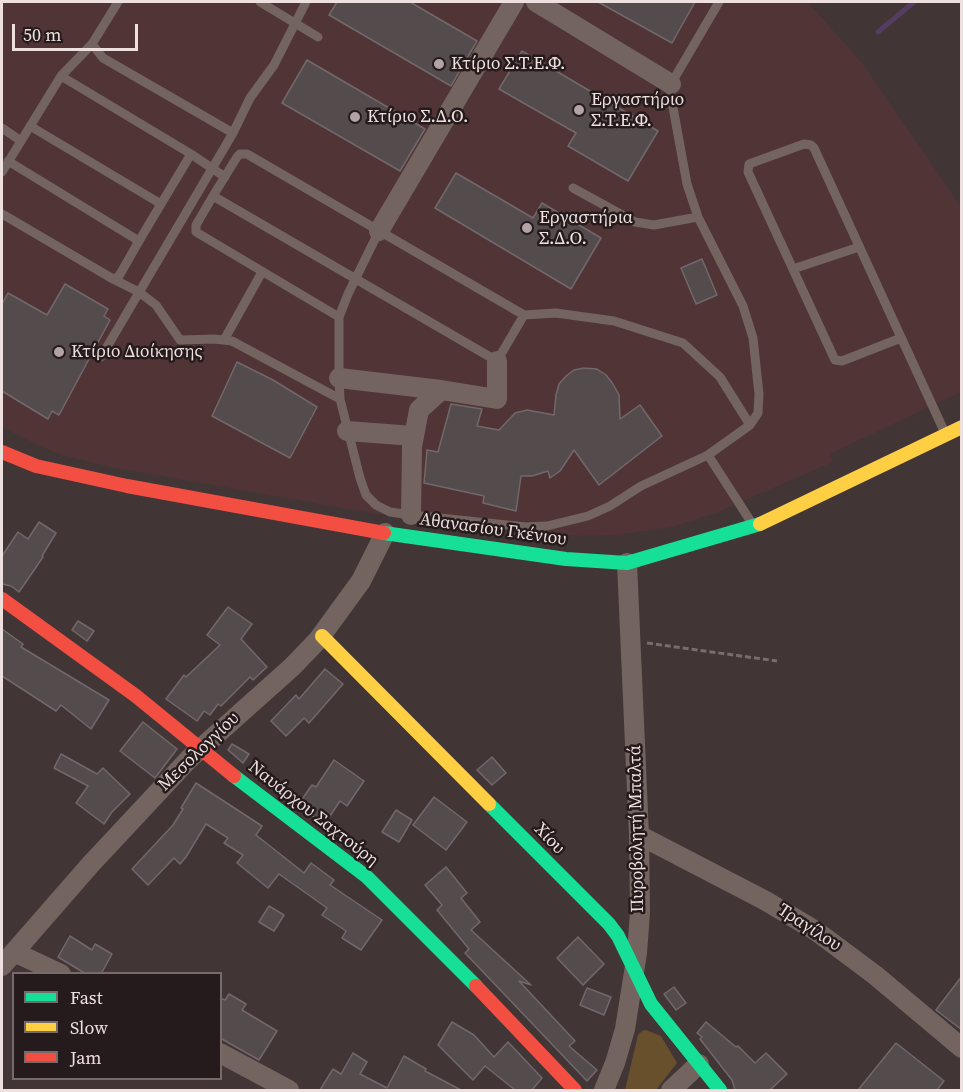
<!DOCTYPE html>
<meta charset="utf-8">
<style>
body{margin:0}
#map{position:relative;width:963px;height:1092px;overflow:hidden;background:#413536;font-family:"Source Serif 4",serif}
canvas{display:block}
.frame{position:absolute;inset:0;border:3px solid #efe0e0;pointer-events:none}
.legend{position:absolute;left:12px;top:972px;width:210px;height:108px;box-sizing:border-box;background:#251b1c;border:2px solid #766a6a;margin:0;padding:8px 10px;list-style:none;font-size:18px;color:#efe0e0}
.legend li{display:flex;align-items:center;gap:12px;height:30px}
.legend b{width:30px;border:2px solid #766a6a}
.scale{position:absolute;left:12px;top:24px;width:126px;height:27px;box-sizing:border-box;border:3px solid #efe0e0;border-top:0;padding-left:8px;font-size:18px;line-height:21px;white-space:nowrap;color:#efe0e0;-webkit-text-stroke:4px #251b1c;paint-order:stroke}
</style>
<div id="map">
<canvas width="963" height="1092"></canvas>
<div class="frame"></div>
<ul class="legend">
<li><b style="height:8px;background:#16e098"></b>Fast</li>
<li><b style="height:8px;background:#ffcf43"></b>Slow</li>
<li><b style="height:8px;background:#f24e42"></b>Jam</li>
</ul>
<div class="scale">50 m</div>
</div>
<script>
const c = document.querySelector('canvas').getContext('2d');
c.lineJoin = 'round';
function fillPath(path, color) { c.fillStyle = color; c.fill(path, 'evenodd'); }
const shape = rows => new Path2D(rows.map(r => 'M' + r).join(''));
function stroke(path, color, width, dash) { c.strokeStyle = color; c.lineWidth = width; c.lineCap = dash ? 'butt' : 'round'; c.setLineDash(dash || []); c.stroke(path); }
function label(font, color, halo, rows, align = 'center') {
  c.font = font + ' "Source Serif 4",serif'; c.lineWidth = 5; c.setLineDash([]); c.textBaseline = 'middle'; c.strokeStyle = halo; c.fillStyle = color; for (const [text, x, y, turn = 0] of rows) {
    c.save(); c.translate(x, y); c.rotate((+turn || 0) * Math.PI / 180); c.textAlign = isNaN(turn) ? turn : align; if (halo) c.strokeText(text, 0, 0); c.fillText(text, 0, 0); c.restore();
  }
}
fillPath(shape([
 [2,2,808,2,863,64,961,207,961,392,830,454,833,462,716,513,673,527,616,535,581,536,532,533,376,514,110,467,65,456,44,448,2,427]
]), '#503436');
fillPath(shape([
 [646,1030,661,1036,677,1063,656,1090,625,1090,638,1035,642,1031]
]), '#68502d');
stroke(shape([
 [878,32,914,2]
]), '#543d60', 5);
const building = shape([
 [337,2,410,2,477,41,451,86,329,15,337,2],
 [598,2,695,2,672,43,598,2],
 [522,51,658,131,628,181,568,146,576,133,499,89,522,51],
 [307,60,425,129,400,171,282,103,307,60],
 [456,173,533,218,542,203,601,238,571,289,435,208,456,173],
 [702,259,717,295,696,304,681,268,702,259],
 [65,284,108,309,104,316,110,320,59,415,52,411,48,419,2,391,2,304,8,293,47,315,65,284],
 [237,362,273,380,317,407,290,458,212,416,237,362],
 [584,368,597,369,606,375,613,384,619,395,620,419,640,405,662,436,599,485,574,450,560,471,550,478,548,471,532,476,521,476,516,511,483,503,484,496,424,483,427,450,438,452,451,404,482,409,477,426,499,430,515,413,527,410,554,415,556,395,559,384,566,376,574,370,584,368],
 [39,522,56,533,42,556,43,557,19,592,11,586,2,584,2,556,18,532,28,539,39,522],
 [228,607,252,624,241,639,267,667,253,680,250,677,221,706,218,704,210,715,204,711,197,721,166,699,184,675,186,677,220,645,207,635,228,607],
 [78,621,94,631,87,641,72,630,78,621],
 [2,629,23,644,21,647,109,700,91,729,61,705,56,711,2,676,2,629],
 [325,669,343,684,309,723,304,718,286,736,271,721,296,695,299,699,325,669],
 [143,722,177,749,155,778,120,751,143,722],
 [232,744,249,754,243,763,228,750,232,744],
 [61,754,97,774,103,768,130,794,112,812,104,824,76,803,88,786,54,768,61,754],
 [492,757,506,773,492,785,477,770,492,757],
 [334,760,364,781,347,806,340,801,324,825,298,805,312,785,316,787,334,760],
 [196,783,262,826,256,835,304,873,311,863,334,880,330,885,382,920,361,950,342,938,346,931,322,915,327,908,279,874,268,888,237,863,243,855,224,843,228,838,206,824,186,857,180,864,174,858,148,885,132,869,173,825,183,809,181,808,196,783],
 [434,797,467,822,446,850,413,825,434,797],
 [396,810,412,820,399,842,382,832,396,810],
 [446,867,467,893,461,898,480,922,471,930,531,985,519,981,575,1041,569,1046,597,1070,587,1081,465,953,469,949,437,910,442,905,425,885,446,867],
 [269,906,284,915,274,931,259,922,269,906],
 [70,936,92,950,95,944,112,954,101,974,86,974,58,957,70,936],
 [578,937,604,964,583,985,557,958,578,937],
 [962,976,962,1030,936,1010,962,976],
 [674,987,686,1003,676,1010,664,994,674,987],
 [587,988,611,997,604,1015,580,1005,587,988],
 [229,994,246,1004,242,1010,277,1031,259,1060,220,1038,220,998,225,1000,229,994],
 [452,1022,474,1035,494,1057,508,1042,542,1078,532,1090,515,1090,485,1066,473,1080,438,1045,452,1022],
 [706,1022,736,1047,738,1046,755,1063,766,1053,787,1074,770,1090,735,1090,732,1080,700,1039,702,1037,697,1033,706,1022],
 [896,1043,944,1081,937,1090,858,1090,896,1043],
 [353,1053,367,1062,360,1074,387,1088,404,1056,426,1069,425,1071,461,1090,320,1090,333,1069,341,1074,353,1053]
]);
fillPath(building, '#544b4d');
stroke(building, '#72686b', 1.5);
stroke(shape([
 [647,643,777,661]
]), '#786d6a', 3, [6, 3]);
stroke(shape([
 [260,2,318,37],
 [719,2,671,84,670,91,687,184,698,217,743,306,753,338,759,394,758,413,750,425,708,455,753,525],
 [92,44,103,58,233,133,250,98,274,65,306,2],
 [30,126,161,204,191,154,61,76],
 [2,128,21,141],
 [191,154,225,177],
 [2,172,61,76,92,44,118,2],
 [573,188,635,222,654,225,698,217],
 [213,196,497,361,524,315,247,154,240,154,237,157,213,196,196,225,196,232,339,317],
 [2,214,113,279,119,276,139,241,8,161],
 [379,231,348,294,339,317,339,378,340,399,360,478,366,495,376,505,390,512,411,515,526,527,547,526,588,516,610,506,641,486,708,455],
 [139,241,161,204],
 [793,269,859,247],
 [113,279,139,292,156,305,180,340,214,339,232,341,340,399],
 [524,315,556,313,614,321,683,343,720,377,750,425],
 [901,338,842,361,835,360,748,172,749,164,804,144,811,145,814,148,945,433],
 [224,340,262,272],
 [101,357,233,133]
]), '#736460', 9);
stroke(shape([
 [536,2,671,84],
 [379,231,514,2],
 [339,378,441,390,497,399,497,361],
 [347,431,414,436],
 [411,515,412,447,419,410,441,390],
 [639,835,766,901,816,931,875,975,962,1048],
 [14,952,61,974],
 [2,966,90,865,189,759,292,667,318,640,361,581,385,533],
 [220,1053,289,1090],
 [604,1090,615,1063,625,1029,637,953,640,912,639,835,627,563],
 [671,1090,699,1064]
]), '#736460', 20);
stroke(shape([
 [384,533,566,559,627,563,760,524],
 [234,776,367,877,476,986],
 [489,804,609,924,618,936,651,1004,720,1090]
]), '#16e098', 14);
stroke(shape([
 [760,524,962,427],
 [322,636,489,804]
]), '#ffcf43', 14);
stroke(shape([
 [2,452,36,466,127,486,384,533],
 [2,599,136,696,234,776],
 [476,986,575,1090]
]), '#f24e42', 14);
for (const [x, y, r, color] of [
 [439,64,6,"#b2a4a4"],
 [579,110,6,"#b2a4a4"],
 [355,117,6,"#b2a4a4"],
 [527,228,6,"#b2a4a4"],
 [59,352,6,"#b2a4a4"]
]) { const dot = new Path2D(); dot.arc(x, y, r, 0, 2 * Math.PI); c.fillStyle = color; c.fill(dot); stroke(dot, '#251b1c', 2); }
label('18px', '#efe0e0', '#251b1c', [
 ["Κτίριο Σ.Τ.Ε.Φ.",451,64],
 ["Εργαστήριο",591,100],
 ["Σ.Τ.Ε.Φ.",591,121],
 ["Κτίριο Σ.Δ.Ο.",367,117],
 ["Εργαστήρια",539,218],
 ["Σ.Δ.Ο.",539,239],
 ["Κτίριο Διοίκησης",71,352]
], 'left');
label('18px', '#efe0e0', '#251b1c', [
 ["Αθανασίου Γκένιου",493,530,8],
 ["Μεσολογγίου",199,752,-44],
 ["Ναυάρχου Σαχτούρη",313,814,38],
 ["Πυροβολητή Μπαλτά",637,829,-91],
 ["Χίου",549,839,46],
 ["Τραγίλου",809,928,33]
]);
</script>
